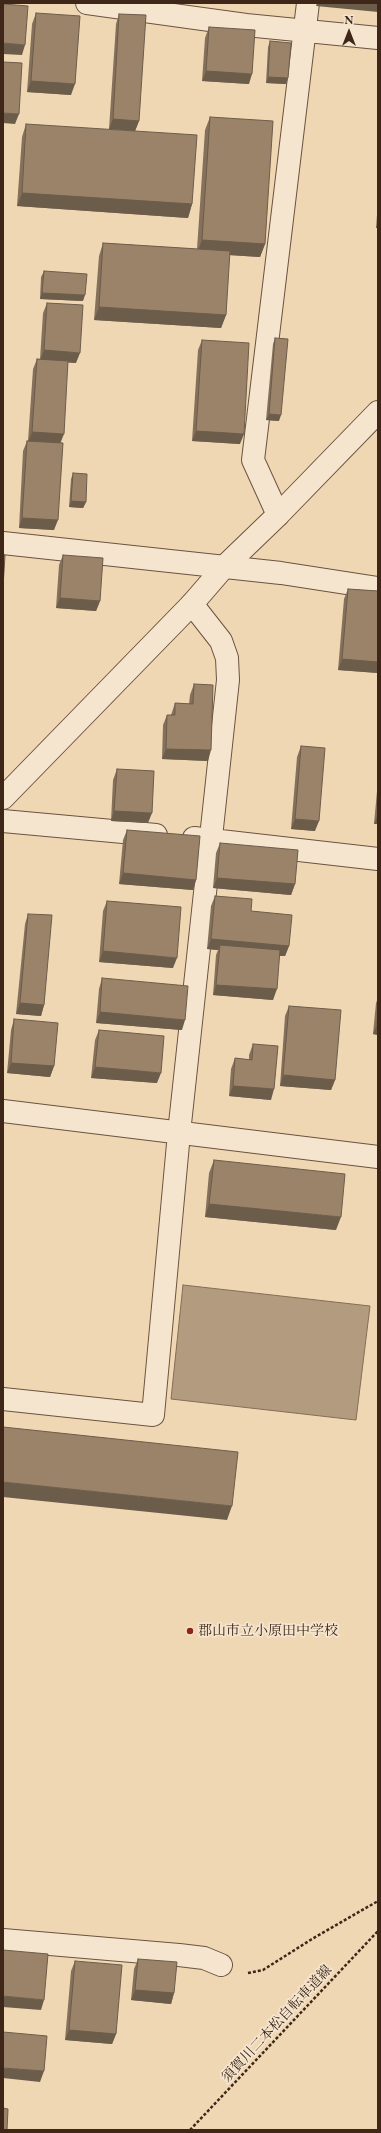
<!DOCTYPE html>
<meta charset="utf-8">
<style>
body{margin:0}
#map{position:relative;width:381px;height:2133px;overflow:hidden;background:#f0d7b4;font-family:"EB Garamond",serif}
canvas{display:block}
.frame{position:absolute;inset:0;border:4px solid #3e2719;pointer-events:none}
.north{position:absolute;left:329px;top:12px;width:40px;height:40px;-webkit-text-stroke:3px #f5e5ce;paint-order:stroke;rotate:0deg;font-size:11px;font-weight:700;line-height:16px;text-align:center;color:#3e2719}
.north::after{content:'';display:block;margin:auto;width:14px;height:18px;background:#3e2719;clip-path:polygon(50% 0,100% 100%,50% 72%,0 100%)}
</style>
<div id="map">
<canvas width="381" height="2133"></canvas>
<div class="frame"></div>
<div class="north">N</div>
</div>
<script>
const c = document.querySelector('canvas').getContext('2d');
c.lineJoin = 'round';
function fillPath(path, color) { c.fillStyle = color; c.fill(path, 'evenodd'); }
const shape = rows => new Path2D(rows.map(r => 'M' + r).join(''));
function stroke(path, color, width, dash) { c.strokeStyle = color; c.lineWidth = width; c.lineCap = dash ? 'butt' : 'round'; c.setLineDash(dash || []); c.stroke(path); }
function label(font, color, halo, rows, align = 'center') {
  c.font = font + ' "EB Garamond","Noto Serif JP",serif'; c.lineWidth = 3.5; c.setLineDash([]); c.textBaseline = 'middle'; c.strokeStyle = halo; c.fillStyle = color; for (const [text, x, y, turn = 0] of rows) {
    c.save(); c.translate(x, y); c.rotate((+turn || 0) * Math.PI / 180); c.textAlign = isNaN(turn) ? turn : align; if (halo) c.strokeText(text, 0, 0); c.fillText(text, 0, 0); c.restore();
  }
}
const water = shape([
 [183,1285,370,1306,356,1420,171,1399,183,1285]
]);
fillPath(water, '#b39b7f');
stroke(water, '#846d56', 1);
const minor = shape([
 [87,3,246,25,378,38],
 [278,515,253,460,308,3],
 [3,543,281,573,378,588],
 [3,821,156,835],
 [194,838,378,859],
 [3,1111,378,1157],
 [3,1399,153,1415,179,1133,228,680,227,658,221,641,192,604],
 [3,1940,179,1955,204,1958,221,1965]
]);
const tertiary = shape([
 [3,798,192,604,224,567,278,515,378,412]
]);
stroke(minor, '#6a5340', 24);
stroke(tertiary, '#6a5340', 24);
stroke(shape([
 [248,1973,263,1970,312,1939,378,1901],
 [190,2130,378,1931]
]), '#3e2719', 2.5, [3, 2]);
stroke(minor, '#f5e5ce', 22);
stroke(tertiary, '#f5e5ce', 22);
fillPath(shape([
 [36,13,71,95,27,92,32,24],
 [119,14,139,121,135,131,109,129,116,24],
 [209,27,249,84,202,81,205,38],
 [270,41,288,78,286,84,266,83,268,47],
 [210,117,265,244,260,257,229,255,226,315,221,328,94,320,99,256,103,243,197,249,205,130],
 [26,124,192,204,188,218,17,206,22,137],
 [378,201,378,228,376,228],
 [44,271,83,301,40,299,41,277],
 [47,303,76,363,68,362,60,443,54,530,19,528,23,451,27,441,28,441,33,369,37,359,40,359,43,313],
 [275,338,279,421,266,420,273,344],
 [202,340,240,444,192,441,198,350],
 [73,473,86,502,83,508,69,507,71,479],
 [63,555,100,601,96,611,56,608,59,565],
 [348,589,378,591,378,673,338,670,344,599],
 [194,684,208,761,162,759,163,725,167,715,171,715,175,703,189,704,190,695],
 [301,746,315,831,291,829,297,757],
 [117,769,148,823,111,821,113,780],
 [378,780,378,824,374,824],
 [127,830,196,880,193,890,119,884,123,840],
 [220,843,295,884,291,895,213,888,216,853],
 [215,896,251,911,289,946,285,956,279,956,273,1000,213,995,216,955,218,950,207,949,211,906],
 [107,901,173,968,99,962,103,911],
 [28,914,44,1005,41,1016,16,1014,25,924],
 [102,978,182,1030,96,1023,99,989],
 [378,998,378,1035,373,1034,376,1003],
 [289,1006,335,1080,331,1090,280,1086,285,1016],
 [14,1019,54,1066,50,1077,7,1073,11,1030],
 [99,1030,157,1083,91,1078,95,1040],
 [253,1044,271,1100,229,1096,231,1069,235,1058,249,1060,249,1055],
 [214,1160,336,1230,205,1217,209,1173],
 [138,1959,174,1993,171,2004,131,2000,134,1969],
 [75,1961,116,2034,112,2044,65,2040,71,1971]
]), '#85715b');
fillPath(shape([
 [317,3,378,3,378,12,316,6],
 [3,43,25,45,22,55,3,54],
 [206,71,252,74,249,84,202,81],
 [268,77,288,78,286,84,266,83],
 [31,81,75,84,71,95,27,92],
 [3,113,19,114,15,124,3,123],
 [113,119,139,121,135,131,109,129],
 [22,193,192,204,188,218,17,206],
 [378,222,378,228,376,228],
 [202,240,265,244,260,257,197,253],
 [42,293,85,295,83,301,40,299],
 [99,307,226,315,221,328,94,320],
 [44,350,80,353,76,363,40,361],
 [269,414,281,415,279,421,266,420],
 [196,431,244,434,240,444,192,441],
 [32,432,64,434,60,444,28,442],
 [71,501,86,502,83,508,69,507],
 [22,518,58,520,54,530,19,528],
 [60,598,100,601,96,611,56,608],
 [342,659,378,662,378,673,338,670],
 [166,749,211,750,208,761,162,759],
 [114,811,152,813,148,823,111,821],
 [378,814,378,824,374,824],
 [295,819,319,821,315,831,291,829],
 [123,873,196,880,193,890,119,884],
 [217,878,295,884,291,895,213,888],
 [211,939,289,946,285,956,219,951,220,945,218,950,207,949],
 [103,951,177,958,173,968,99,962],
 [216,985,277,989,273,1000,213,995],
 [20,1003,44,1005,41,1016,16,1014],
 [100,1012,185,1020,182,1030,96,1023],
 [377,1024,378,1024,378,1035,373,1034],
 [11,1063,54,1066,50,1077,7,1073],
 [95,1067,161,1073,157,1083,91,1078],
 [283,1075,335,1080,331,1090,280,1086],
 [233,1086,274,1089,271,1100,229,1096],
 [209,1204,341,1217,336,1230,205,1217],
 [3,1482,232,1506,227,1520,3,1497],
 [135,1990,174,1993,171,2004,131,2000],
 [3,1996,44,2000,41,2010,3,2007],
 [69,2030,116,2034,112,2044,65,2040],
 [3,2068,44,2071,40,2082,3,2078]
]), '#6c5c4a');
const building = shape([
 [3,4,28,6,25,45,3,43,3,4],
 [36,13,80,16,75,84,31,81,36,13],
 [119,14,146,15,139,121,113,119,119,14],
 [209,27,255,30,252,74,206,71,209,27],
 [270,41,291,43,288,78,268,77,270,41],
 [3,62,22,63,19,114,3,113,3,62],
 [210,117,273,121,265,244,202,240,210,117],
 [26,124,197,135,192,204,22,193,26,124],
 [103,243,230,251,226,315,99,307,103,243],
 [44,271,87,274,85,295,42,293,44,271],
 [47,303,83,305,80,353,44,350,47,303],
 [275,338,288,339,281,415,269,414,275,338],
 [202,340,249,343,244,434,196,431,202,340],
 [37,359,68,361,64,434,32,432,37,359],
 [27,441,63,443,58,520,22,518,27,441],
 [73,473,87,474,86,502,71,501,73,473],
 [3,555,5,555,3,587,3,555],
 [63,555,103,558,100,601,60,598,63,555],
 [348,589,378,591,378,662,342,659,348,589],
 [194,684,213,685,211,750,166,749,167,715,175,715,175,703,193,704,194,684],
 [301,746,325,748,319,821,295,819,301,746],
 [117,769,154,771,152,813,114,811,117,769],
 [127,830,200,836,196,880,123,873,127,830],
 [220,843,298,850,295,884,217,878,220,843],
 [215,896,252,899,251,911,292,915,289,946,211,939,215,896],
 [107,901,181,907,177,958,103,951,107,901],
 [28,914,52,915,44,1005,20,1003,28,914],
 [220,945,280,950,277,989,216,985,220,945],
 [102,978,188,986,185,1020,100,1012,102,978],
 [289,1006,341,1010,335,1080,283,1075,289,1006],
 [378,1013,378,1024,377,1024,378,1013],
 [14,1019,58,1023,54,1066,11,1063,14,1019],
 [99,1030,164,1036,161,1073,95,1067,99,1030],
 [253,1044,278,1046,274,1089,233,1086,235,1058,252,1060,253,1044],
 [214,1160,345,1174,341,1217,209,1204,214,1160],
 [3,1427,238,1452,232,1506,3,1482,3,1427],
 [3,1950,48,1954,44,2000,3,1996,3,1950],
 [138,1959,177,1962,174,1993,135,1990,138,1959],
 [75,1961,122,1965,116,2034,69,2030,75,1961],
 [3,2032,47,2036,44,2071,3,2068,3,2032],
 [3,2108,8,2109,7,2130,3,2130,3,2108]
]);
fillPath(building, '#9b836a');
stroke(building, '#6c5c4a', 1);
for (const [x, y, r, color] of [
 [190,1631,4,"#8f2418"]
]) { const dot = new Path2D(); dot.arc(x, y, r, 0, 2 * Math.PI); c.fillStyle = color; c.fill(dot); stroke(dot, '#f5e5ce', 1.5); }
label('14px', '#3e2719', '#f5e5ce', [
 ["郡山市立小原田中学校",198,1631]
], 'left');
label('14px', '#3e2719', '#f5e5ce', [
 ["須賀川二本松自転車道線",277,2024,-47]
]);
</script>
